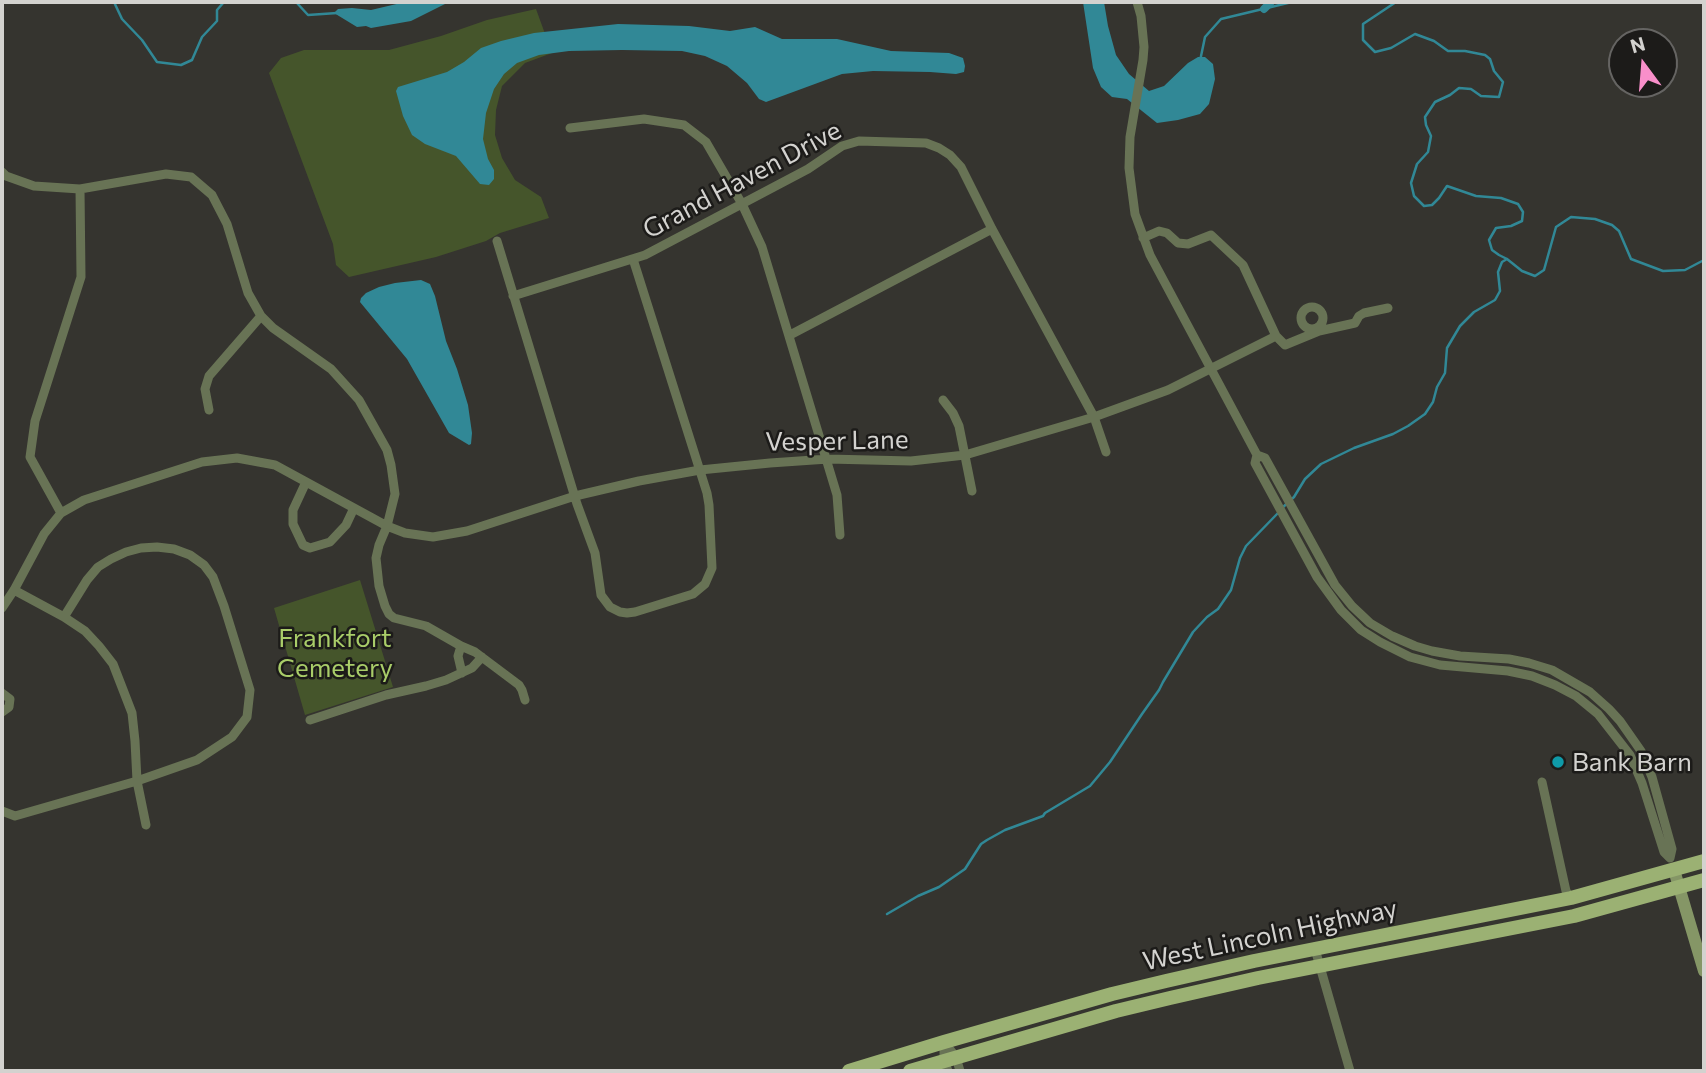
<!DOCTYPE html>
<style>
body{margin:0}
#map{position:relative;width:1706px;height:1073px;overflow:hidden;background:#35342f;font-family:Commissioner,sans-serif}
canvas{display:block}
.frame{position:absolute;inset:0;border:4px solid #d3d2cf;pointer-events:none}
.north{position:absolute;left:1608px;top:28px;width:70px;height:70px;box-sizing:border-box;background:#1c1b19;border:2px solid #656462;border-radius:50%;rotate:344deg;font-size:19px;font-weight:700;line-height:28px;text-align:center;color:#d3d2cf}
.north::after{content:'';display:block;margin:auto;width:24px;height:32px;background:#f98fca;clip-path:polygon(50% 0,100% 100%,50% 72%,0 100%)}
</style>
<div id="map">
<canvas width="1706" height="1073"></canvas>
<div class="frame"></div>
<div class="north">N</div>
</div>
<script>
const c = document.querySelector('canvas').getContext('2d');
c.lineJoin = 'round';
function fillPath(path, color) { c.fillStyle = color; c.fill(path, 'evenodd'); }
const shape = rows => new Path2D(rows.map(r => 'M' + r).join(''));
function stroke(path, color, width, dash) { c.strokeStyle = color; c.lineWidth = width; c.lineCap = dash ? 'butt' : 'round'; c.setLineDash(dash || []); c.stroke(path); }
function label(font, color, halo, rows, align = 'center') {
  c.font = font + ' Commissioner,sans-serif'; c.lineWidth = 5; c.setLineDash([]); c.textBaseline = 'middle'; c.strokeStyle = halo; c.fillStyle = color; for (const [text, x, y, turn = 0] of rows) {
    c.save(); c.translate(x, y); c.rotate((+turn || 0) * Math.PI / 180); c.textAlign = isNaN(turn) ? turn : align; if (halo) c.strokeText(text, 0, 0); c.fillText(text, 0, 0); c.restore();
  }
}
fillPath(shape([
 [536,9,552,53,525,63,502,86,496,110,495,135,502,158,515,180,541,197,549,218,500,233,486,241,436,257,349,277,336,265,333,244,269,73,281,58,304,50,389,50,441,36,487,20],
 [360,580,393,687,305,715,274,608]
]), '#45552b');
fillPath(shape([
 [405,2,449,2,411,21,371,28,366,26,357,27,334,13,338,9,352,8,371,10],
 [1083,2,1104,2,1108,26,1116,55,1129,74,1149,91,1164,86,1188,63,1198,57,1205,57,1213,64,1215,79,1209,104,1200,114,1178,120,1157,123,1127,99,1112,97,1101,87,1093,68],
 [618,24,689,26,730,31,755,27,782,39,837,39,891,51,949,53,963,58,965,66,964,72,956,74,930,72,873,71,842,74,766,102,759,99,747,83,727,66,705,56,682,51,622,50,569,51,539,55,517,63,504,74,494,89,486,113,483,139,488,159,494,170,494,179,489,185,480,184,456,156,425,144,412,135,403,116,396,91,398,87,447,72,464,62,481,48,501,41,534,33],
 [421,280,430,284,435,296,446,341,457,369,468,405,472,433,471,444,469,445,449,433,407,359,360,302,361,298,366,293,379,287,395,283]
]), '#318896');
stroke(shape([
 [114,2,122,19,142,40,157,62,181,65,192,60,202,37,217,21,217,10,224,2],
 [296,2,308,15,337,13],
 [1396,2,1363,24,1363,40,1375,52,1391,48,1415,34,1434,41,1448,51,1465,51,1485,55,1490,59,1494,71,1503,82,1499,97,1481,96,1471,89,1459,88,1450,95,1435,102,1425,117,1426,125,1431,136,1428,152,1417,164,1411,183,1414,196,1424,206,1432,205,1439,198,1447,186,1476,196,1501,198,1518,204,1523,212,1522,221,1511,226,1496,228,1489,240,1492,250,1499,255,1507,259,1522,271,1535,276,1544,270,1556,227,1571,217,1595,219,1612,225,1619,231,1631,259,1663,271,1685,270,1704,260],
 [1200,61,1205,37,1221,19,1292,2],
 [1282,508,1294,497,1305,479,1321,464,1354,448,1393,434,1408,426,1425,414,1433,402,1437,387,1445,373,1447,348,1460,326,1474,312,1495,300,1500,291,1498,272,1502,262,1507,259],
 [887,914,918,896,939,887,965,869,981,844,987,840,1005,830,1043,816,1045,813,1090,786,1110,762,1142,714,1159,690,1163,682,1193,632,1207,617,1218,609,1231,590,1240,558,1246,546,1278,513]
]), '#318896', 2.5);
stroke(shape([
 [1264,9,1271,2]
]), '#318896', 8);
stroke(shape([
 [1137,2,1141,16,1144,47,1143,60,1130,137,1129,168,1135,214,1150,255,1257,455,1255,463,1317,577,1341,610,1361,630,1380,642,1410,657,1440,665,1508,671,1532,676,1555,685,1576,696,1598,714,1630,755,1642,783,1664,852,1670,858,1672,849,1652,777,1641,751,1620,721,1609,709,1590,692,1552,670,1529,663,1509,659,1460,656,1432,651,1415,646,1392,636,1370,623,1352,606,1335,585,1265,458,1257,455],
 [570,128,644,119,684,125,706,142,742,204,762,247,837,495,840,535],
 [2,172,6,176,34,186,80,189,166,174,191,177,212,195,227,224,248,293,261,316,273,328,331,369,359,400,387,450,391,465,395,494,387,526,379,545,376,558,379,586,385,606,389,614,394,618,426,626,461,646,475,652,519,685,522,690,525,700],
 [1143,238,1159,231,1167,233,1178,243,1188,244,1211,235,1243,265,1276,336,1285,345,1319,331,1318,328],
 [497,241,577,504,595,553,601,595,610,607,620,612,627,613,635,612,693,594,705,584,712,568,709,505,707,493,633,259],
 [513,296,645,255,808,169,842,146,859,141,926,143,939,148,950,155,961,167,992,229,1094,417,1106,452],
 '1301 318a11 11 0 1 1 22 0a11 11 0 1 1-22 0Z',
 [1319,331,1355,323,1359,316,1364,313,1388,308],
 [790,335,992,229],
 [943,400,953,413,959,426,972,491],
 [209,410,205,389,209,376,261,316],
 [306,482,293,510,293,524,303,545,310,548,330,542,346,525,354,508],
 [61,513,30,457,35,421,81,277,80,189],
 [14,590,64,617,85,631,99,646,113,664,132,713,135,741,137,781,146,825],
 [2,608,14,590,44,534,61,513,84,500,202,462,237,458,275,465,387,526,405,533,433,537,467,531,575,496,639,481,700,470,770,463,828,459,911,461,965,455,1094,417,1168,390,1276,336],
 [461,646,458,656,462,673],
 [2,693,10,699,9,707,2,712],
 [310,720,386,695,426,686,446,680,472,668,482,657],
 [1542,782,1566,891,1571,898],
 [2,811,15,816,137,781,197,760,232,737,247,717,250,690,224,606,213,577,204,565,190,555,174,549,157,547,141,548,126,552,111,559,98,567,87,580,64,617],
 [1315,949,1350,1071],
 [944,1042,956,1057,960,1071],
 [944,1042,944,1061,948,1071]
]), '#687355', 9);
stroke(shape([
 [1674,870,1704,971]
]), '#859666', 12);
stroke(shape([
 [849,1071,944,1042,1112,994,1166,981,1254,961,1571,898,1704,861],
 [910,1071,1116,1011,1170,998,1258,978,1574,916,1704,880]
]), '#9bb173', 14);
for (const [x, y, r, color] of [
 [1558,762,7,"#0f9aa8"]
]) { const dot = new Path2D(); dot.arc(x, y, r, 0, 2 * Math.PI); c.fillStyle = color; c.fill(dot); stroke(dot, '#1c1b19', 2.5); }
label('26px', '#d3d2cf', '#1c1b19', [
 ["Grand Haven Drive",742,180,-28],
 ["Vesper Lane",837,441,-1],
 ["West Lincoln Highway",1270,935,-12]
]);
label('26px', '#a9cd69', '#1c1b19', [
 ["Frankfort",335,638],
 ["Cemetery",335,668]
]);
label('26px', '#d3d2cf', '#1c1b19', [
 ["Bank Barn",1572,762]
], 'left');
</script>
